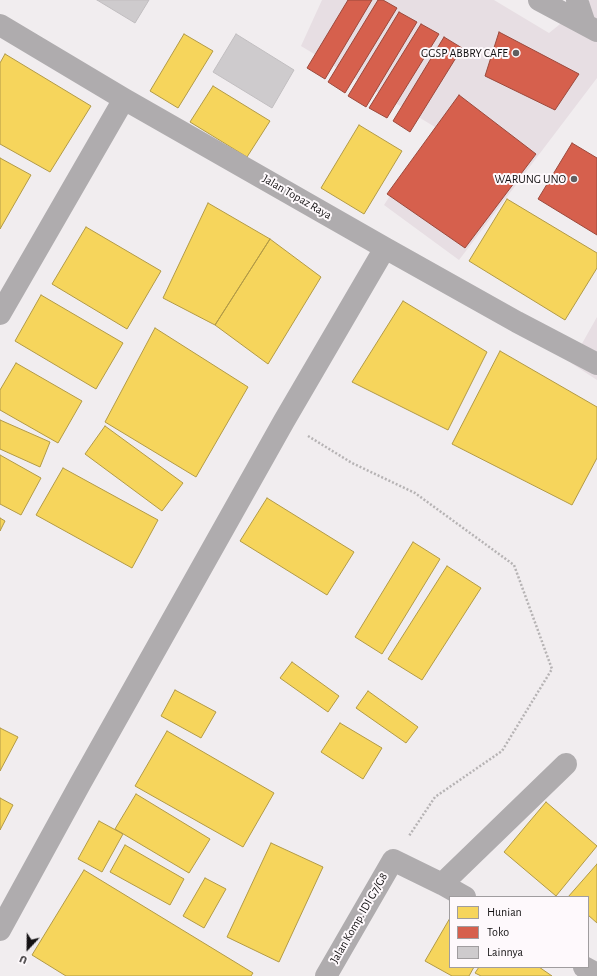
<!DOCTYPE html>
<style>
body{margin:0}
#map{position:relative;width:597px;height:976px;overflow:hidden;background:#f1edef;font-family:"Alegreya Sans",sans-serif}
canvas{display:block}
.legend{position:absolute;left:449px;top:896px;width:140px;height:72px;box-sizing:border-box;background:#fef9fc;border:1px solid #a09d9f;margin:0;padding:5px 7px;list-style:none;font-size:12px;color:#141213}
.legend li{display:flex;align-items:center;gap:8px;height:20px}
.legend b{width:20px;border:1px solid #a09d9f}
.north{position:absolute;left:8px;top:928px;width:40px;height:40px;-webkit-text-stroke:3px #fef9fc;paint-order:stroke;rotate:202deg;font-size:11px;font-weight:700;line-height:16px;text-align:center;color:#141213}
.north::after{content:'';display:block;margin:auto;width:14px;height:18px;background:#141213;clip-path:polygon(50% 0,100% 100%,50% 72%,0 100%)}
</style>
<div id="map">
<canvas width="597" height="976"></canvas>
<ul class="legend">
<li><b style="height:11px;background:#f6d55c"></b>Hunian</li>
<li><b style="height:11px;background:#d6604d"></b>Toko</li>
<li><b style="height:11px;background:#cecbcd"></b>Lainnya</li>
</ul>
<div class="north">U</div>
</div>
<script>
const c = document.querySelector('canvas').getContext('2d');
c.lineJoin = 'round';
function fillPath(path, color) { c.fillStyle = color; c.fill(path, 'evenodd'); }
const shape = rows => new Path2D(rows.map(r => 'M' + r).join(''));
function stroke(path, color, width, dash) { c.strokeStyle = color; c.lineWidth = width; c.lineCap = dash ? 'butt' : 'round'; c.setLineDash(dash || []); c.stroke(path); }
function label(font, color, halo, rows, align = 'center') {
  c.font = font + ' "Alegreya Sans",sans-serif'; c.lineWidth = 4; c.setLineDash([]); c.textBaseline = 'middle'; c.strokeStyle = halo; c.fillStyle = color; for (const [text, x, y, turn = 0] of rows) {
    c.save(); c.translate(x, y); c.rotate((+turn || 0) * Math.PI / 180); c.textAlign = isNaN(turn) ? turn : align; if (halo) c.strokeText(text, 0, 0); c.fillText(text, 0, 0); c.restore();
  }
}
fillPath(shape([
 [322,0,494,0,549,33,590,0,597,0,597,78,459,260,384,205,435,127,301,46],
 [597,317,597,380,571,363]
]), '#e7dee3');
const homes = shape([
 [184,34,213,51,178,108,150,91,184,34],
 [5,54,91,106,50,172,0,144,0,63,5,54],
 [213,86,270,121,247,157,190,122,213,86],
 [359,125,402,151,364,214,321,188,359,125],
 [0,158,31,175,0,229,0,158],
 [507,199,597,253,597,268,565,320,469,261,507,199],
 [208,203,270,239,215,325,163,298,208,203],
 [86,227,161,271,127,329,52,284,86,227],
 [270,239,321,277,268,364,215,325,270,239],
 [41,295,123,343,96,389,15,341,41,295],
 [403,301,487,352,448,430,352,382,403,301],
 [155,328,248,387,196,477,105,422,155,328],
 [500,351,597,407,597,458,572,505,452,444,500,351],
 [16,363,82,401,58,443,0,410,0,390,16,363],
 [0,420,50,442,40,467,0,449,0,420],
 [105,426,183,483,162,511,85,454,105,426],
 [0,455,41,478,21,515,0,504,0,455],
 [63,468,158,520,132,568,36,515,63,468],
 [267,498,354,552,327,595,240,541,267,498],
 [0,518,5,521,0,531,0,518],
 [413,542,440,559,382,654,355,637,413,542],
 [447,566,481,588,422,680,388,659,447,566],
 [292,662,339,696,328,712,280,678,292,662],
 [175,690,216,712,201,738,161,716,175,690],
 [368,691,418,727,406,743,356,708,368,691],
 [340,723,382,748,363,779,321,752,340,723],
 [0,728,18,737,0,771,0,728],
 [167,731,274,793,243,847,135,786,167,731],
 [136,794,210,839,189,873,115,829,136,794],
 [0,798,13,805,0,830,0,798],
 [546,802,597,846,556,896,504,852,546,802],
 [99,821,123,834,102,872,78,859,99,821],
 [271,843,323,867,279,962,227,937,271,843],
 [125,845,184,879,170,905,110,872,125,845],
 [597,864,597,923,588,915,588,897,568,897,597,864],
 [84,870,253,973,251,976,66,976,32,955,84,870],
 [205,878,226,889,204,928,183,916,205,878],
 [450,918,450,967,474,967,469,976,452,976,425,961,450,918],
 [479,967,539,967,552,976,481,976,475,973,479,967]
]);
fillPath(homes, '#f6d55c');
stroke(homes, '#b29a46', 1);
const shops = shape([
 [348,0,372,0,325,79,307,68,348,0],
 [378,0,383,0,397,8,345,93,328,82,378,0],
 [399,12,417,22,366,107,348,96,399,12],
 [421,24,439,34,387,118,369,108,421,24],
 [499,32,579,74,555,110,485,76,499,32],
 [444,37,462,48,410,132,393,121,444,37],
 [459,95,536,154,465,248,387,194,459,95],
 [572,143,597,158,597,235,538,199,572,143]
]);
fillPath(shops, '#d6604d');
stroke(shops, '#9c493c', 1);
const building = shape([
 [97,0,149,0,135,23,97,0],
 [236,34,294,70,272,108,213,72,236,34]
]);
fillPath(building, '#cecbcd');
stroke(building, '#c1bec0', 1);
stroke(shape([
 [308,436,352,463,415,493,514,565,552,669,502,751,435,797,409,836]
]), '#b6b3b4', 2.5, [2, 2]);
stroke(shape([
 [539,0,597,31],
 [577,0,585,24],
 [0,25,124,99,385,248,517,322,597,364],
 [0,314,124,99],
 [442,884,566,764],
 [0,930,80,784,284,421,385,248],
 [584,967,597,974],
 [326,976,393,860,442,884,465,897]
]), '#afacae', 22);
for (const [x, y, r, color] of [
 [516,53,4,"#615f60"],
 [574,179,4,"#615f60"]
]) { const dot = new Path2D(); dot.arc(x, y, r, 0, 2 * Math.PI); c.fillStyle = color; c.fill(dot); stroke(dot, '#fef9fc', 1.5); }
label('12px', '#141213', '#fef9fc', [
 ["GGSP ABBRY CAFE",508,53],
 ["WARUNG UNO",566,179]
], 'right');
label('12px', '#141213', '#fef9fc', [
 ["Jalan Topaz Raya",297,197,30],
 ["Jalan Komp. IDI G7/G8",359,918,-60]
]);
</script>
